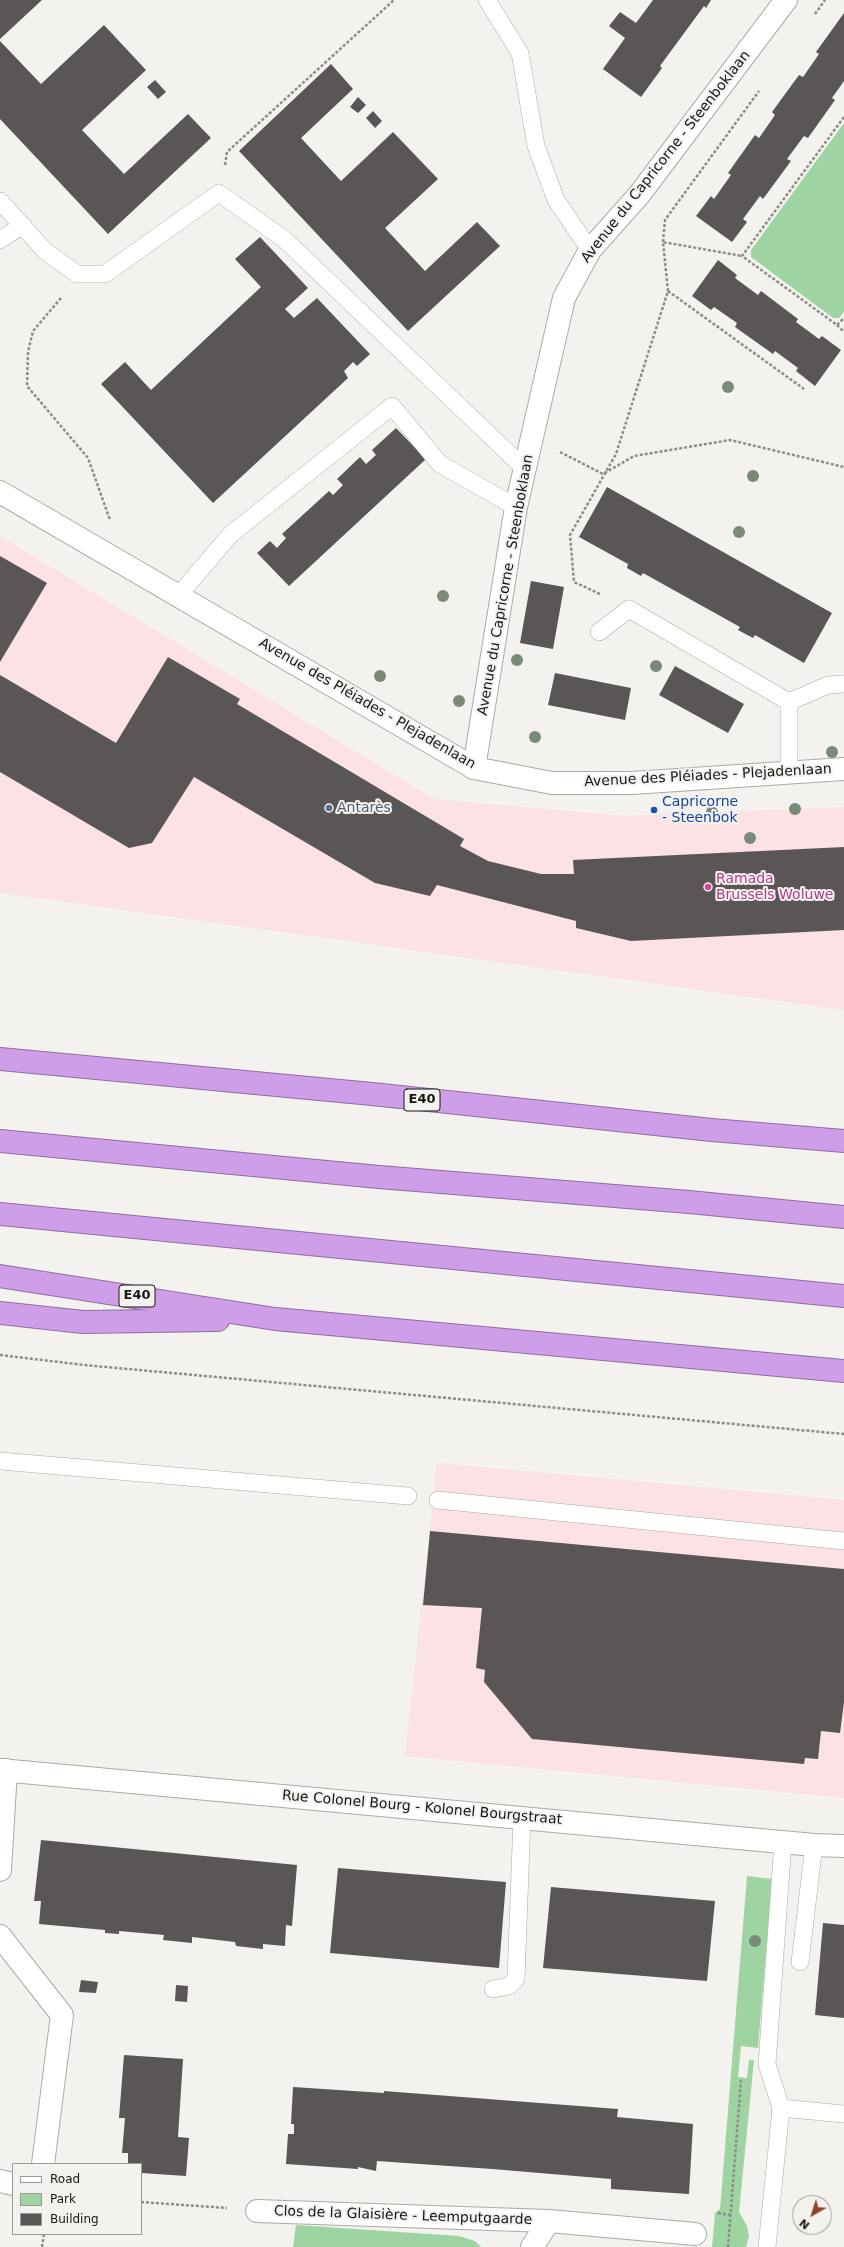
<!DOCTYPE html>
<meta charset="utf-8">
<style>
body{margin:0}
#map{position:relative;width:844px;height:2247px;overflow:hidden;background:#f4f2ee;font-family:"DejaVu Sans",sans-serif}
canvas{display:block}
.legend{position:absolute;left:12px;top:2163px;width:130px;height:72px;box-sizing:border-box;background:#f4f2ee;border:1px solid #9c9a97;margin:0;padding:5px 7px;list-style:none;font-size:12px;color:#171615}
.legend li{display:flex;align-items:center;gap:8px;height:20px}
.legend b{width:20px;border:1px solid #9c9a97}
.north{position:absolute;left:792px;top:2195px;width:40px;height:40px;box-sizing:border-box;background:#f4f2ee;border:1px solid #9c9a97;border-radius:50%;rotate:219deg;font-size:11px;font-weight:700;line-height:16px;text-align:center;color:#171615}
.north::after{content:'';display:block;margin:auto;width:14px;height:18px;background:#8e4525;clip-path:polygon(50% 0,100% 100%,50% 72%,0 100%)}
</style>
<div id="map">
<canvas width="844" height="2247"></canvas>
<ul class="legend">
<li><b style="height:5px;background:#fff"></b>Road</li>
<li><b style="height:11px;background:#9ed4a2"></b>Park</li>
<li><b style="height:11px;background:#5a5655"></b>Building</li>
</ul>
<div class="north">N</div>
</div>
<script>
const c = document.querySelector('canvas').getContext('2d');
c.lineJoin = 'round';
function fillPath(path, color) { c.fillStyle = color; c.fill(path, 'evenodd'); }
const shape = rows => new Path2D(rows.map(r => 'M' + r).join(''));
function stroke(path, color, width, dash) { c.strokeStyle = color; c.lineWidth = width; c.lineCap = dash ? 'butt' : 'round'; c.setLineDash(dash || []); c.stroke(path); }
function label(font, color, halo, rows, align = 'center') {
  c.font = font + ' "DejaVu Sans",sans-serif'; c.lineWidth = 4; c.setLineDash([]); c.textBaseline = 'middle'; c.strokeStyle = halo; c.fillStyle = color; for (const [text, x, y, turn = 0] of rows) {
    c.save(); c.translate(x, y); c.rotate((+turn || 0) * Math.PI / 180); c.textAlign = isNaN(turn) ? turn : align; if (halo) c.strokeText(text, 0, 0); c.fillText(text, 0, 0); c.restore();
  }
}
fillPath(shape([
 [0,536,434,799,625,816,844,807,844,1010,0,893],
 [437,1463,844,1500,844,1798,405,1756]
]), '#fce1e5');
fillPath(shape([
 [844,123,844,312,839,318,833,318,751,257,751,250],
 [747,1876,772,1879,758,2048,741,2046,738,2077,747,2078,749,2060,754,2060,739,2212,747,2226,749,2236,746,2247,712,2247,715,2213,720,2209],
 [296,2225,459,2236,475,2241,481,2247,293,2247]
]), '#9ed4a2');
fillPath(shape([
 [0,0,42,0,0,39],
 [653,0,711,0,706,8,704,6,660,66,662,68,641,97,603,69,625,38,609,26,620,12,636,23],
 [844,13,844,81,832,98,835,100,808,138,804,136,787,159,791,161,763,199,760,196,743,219,747,222,732,242,696,216,711,196,714,199,731,175,728,173,755,135,759,138,775,115,772,112,799,75,803,77,819,54,816,52],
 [104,25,146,70,82,130,124,174,188,114,211,138,108,234,0,119,0,41,41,84],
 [331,64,353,89,301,138,341,181,393,132,438,179,385,228,425,271,477,222,500,246,408,331,239,151],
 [155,80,166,92,158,99,147,87],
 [358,97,366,105,358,113,350,107],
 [373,111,382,121,375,128,366,118],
 [260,237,308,288,285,309,294,318,317,298,370,354,357,366,353,362,344,371,348,378,213,503,101,384,125,362,151,390,261,287,235,259],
 [718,260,737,275,735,278,758,295,761,291,798,319,796,322,819,339,822,336,841,350,815,386,796,371,798,368,775,351,773,354,735,327,737,323,714,307,711,310,692,296],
 [396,428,426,459,289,586,257,553,270,541,277,548,286,538,282,534,329,491,333,495,343,485,337,479,360,457,366,464,376,455,372,450],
 [607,487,832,613,804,663,755,635,753,638,738,630,740,627,643,573,641,576,627,568,628,564,579,537],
 [0,556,47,583,0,662],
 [531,581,564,587,553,649,520,643],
 [168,657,240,699,237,704,464,839,460,846,488,861,541,874,574,874,573,860,844,847,844,930,631,941,576,928,576,921,437,885,430,896,375,883,194,777,152,843,129,848,0,772,0,675,116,743],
 [675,666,744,704,728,733,659,695],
 [555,673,631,688,625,720,548,705],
 [430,1531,844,1569,844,1702,840,1733,821,1731,818,1759,805,1758,804,1764,532,1739,484,1682,485,1670,476,1668,482,1608,423,1605],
 [41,1840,297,1865,292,1926,286,1925,285,1946,263,1944,263,1949,236,1946,235,1942,192,1937,192,1943,163,1940,164,1935,119,1931,119,1934,105,1933,105,1930,39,1924,41,1901,34,1901],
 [338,1868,506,1882,499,1968,330,1953],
 [551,1887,715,1901,707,1981,543,1968],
 [823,1923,844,1925,844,2018,815,2015],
 [81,1980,98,1982,96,1993,79,1992],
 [176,1985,188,1986,187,2002,175,2001],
 [124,2055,183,2059,178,2137,189,2138,186,2176,141,2173,141,2164,128,2164,128,2153,122,2153,125,2118,119,2118],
 [293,2087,384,2093,384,2091,618,2109,617,2117,693,2124,689,2194,611,2189,611,2179,492,2169,377,2161,376,2171,358,2167,358,2169,286,2164,288,2134,294,2134,294,2124,291,2124]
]), '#5a5655');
const lane = shape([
 [487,0,520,53,536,146,556,200,590,250],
 [0,201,45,251,77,274,105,274,219,193,284,239,524,468],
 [0,240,23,225],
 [179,595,230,535,392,406,440,464,516,507],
 [599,632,629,609,789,702],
 [789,774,789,702,828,685,844,684],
 [0,1461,408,1496],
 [438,1500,844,1541],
 [800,1962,814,1845],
 [493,1989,509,1986,516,1979,522,1817],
 [781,2108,844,2114],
 [767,2247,781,2108,767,2064,783,1842]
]);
const street = shape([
 [474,768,516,507,564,298,590,250,639,195,786,0],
 [0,1770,814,1845,844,1846],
 [0,1870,6,1770],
 [0,1936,62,2015,43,2164],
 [0,2181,13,2184],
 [257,2211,549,2221],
 [532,2247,549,2221,695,2234]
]);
const secondary = shape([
 [0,492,474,768,552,783,632,783,844,769]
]);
const highway = shape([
 [0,1059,372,1094,712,1130,844,1141],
 [0,1141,379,1177,689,1202,844,1217],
 [0,1214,844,1296],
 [0,1276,275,1319,844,1371],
 [0,1313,83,1322,218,1320]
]);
stroke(lane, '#acaaa6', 18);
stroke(street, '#acaaa6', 24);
stroke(secondary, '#acaaa6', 24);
stroke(highway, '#8f6e9f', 24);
stroke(shape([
 [815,14,825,0],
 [844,117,742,256,837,325,844,318],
 [225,165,227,152,394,0],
 [663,242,665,220,759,91],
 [668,291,804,389],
 [61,298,33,331,28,352,27,386,88,458,110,520],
 [837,325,844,332],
 [560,452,603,474,634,456,730,440,844,467],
 [600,594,574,582,570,535,616,454,668,291,663,242,742,256],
 [0,1355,84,1365,844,1434],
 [141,2202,227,2208],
 [718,2213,731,2215],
 [42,2247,44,2234],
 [728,2247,741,2080]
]), '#8e8c8a', 2.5, [3, 2]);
stroke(lane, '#fff', 17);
stroke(street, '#fff', 22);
stroke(secondary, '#fff', 22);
stroke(highway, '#cf9ee9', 22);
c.fillStyle = '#798a79';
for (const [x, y] of [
 [728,387],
 [753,476],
 [739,532],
 [443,596],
 [517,660],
 [656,666],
 [380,676],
 [459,701],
 [535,737],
 [832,752],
 [795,809],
 [712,812],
 [750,838],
 [755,1941]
]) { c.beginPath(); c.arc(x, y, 6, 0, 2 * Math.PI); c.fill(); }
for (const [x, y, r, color] of [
 [329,808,4,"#5c6f8a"],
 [654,810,4,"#1a4fb4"],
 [708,887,4,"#d1479c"]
]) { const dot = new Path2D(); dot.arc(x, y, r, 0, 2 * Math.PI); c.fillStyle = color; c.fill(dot); stroke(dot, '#f4f2ee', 1.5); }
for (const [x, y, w] of [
 [422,1100,36],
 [137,1296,36]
]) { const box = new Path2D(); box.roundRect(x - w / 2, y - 11, w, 22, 3); c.fillStyle = '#f4f2ee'; c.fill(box); stroke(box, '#171615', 1); }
label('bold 13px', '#171615', null, [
 ["E40",422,1100],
 ["E40",137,1296]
]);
label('14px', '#171615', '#f4f2ee', [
 ["Avenue du Capricorne - Steenboklaan",666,157,-52],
 ["Avenue du Capricorne - Steenboklaan",506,585,-80],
 ["Avenue des Pléiades - Plejadenlaan",367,704,30],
 ["Avenue des Pléiades - Plejadenlaan",708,776,-3],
 ["Rue Colonel Bourg - Kolonel Bourgstraat",422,1808,5],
 ["Clos de la Glaisière - Leemputgaarde",403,2216,2]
]);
label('14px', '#164399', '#f4f2ee', [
 ["Capricorne",662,802],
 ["- Steenbok",662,818]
], 'left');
label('14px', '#4e5e75', '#f4f2ee', [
 ["Antarès",337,808]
], 'left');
label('14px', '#b23c85', '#f4f2ee', [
 ["Ramada",716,879],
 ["Brussels Woluwe",716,895]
], 'left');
</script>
